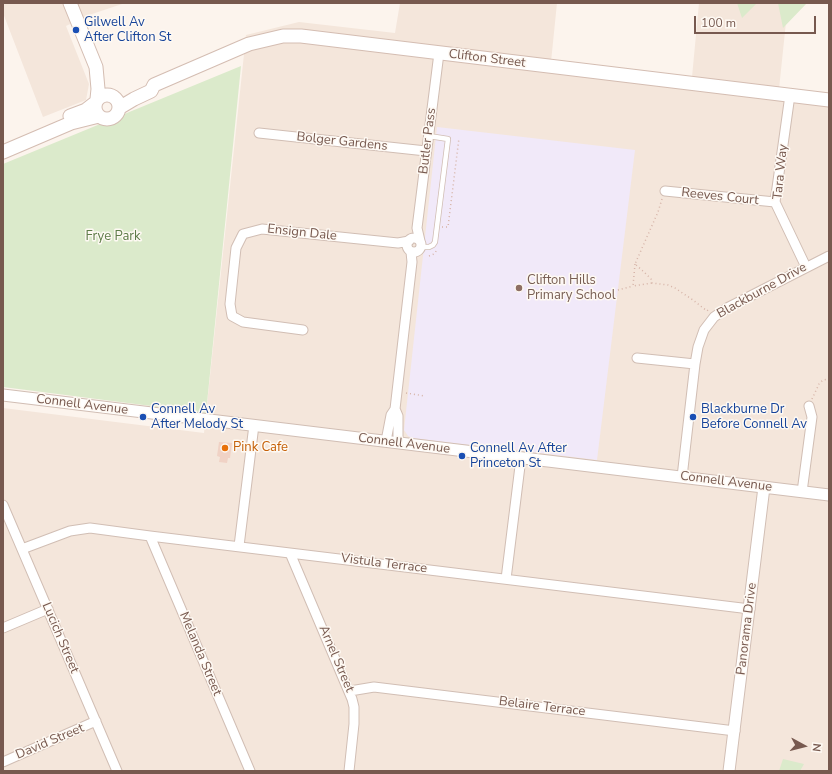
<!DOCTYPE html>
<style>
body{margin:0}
#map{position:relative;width:832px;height:774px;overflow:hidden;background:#fcf4ed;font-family:"Nunito Sans",sans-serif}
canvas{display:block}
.frame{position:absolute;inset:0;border:4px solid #77594f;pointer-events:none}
.north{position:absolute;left:784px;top:726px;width:40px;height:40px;-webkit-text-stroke:3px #fef9f3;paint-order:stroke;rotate:97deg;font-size:11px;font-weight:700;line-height:16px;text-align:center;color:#77594f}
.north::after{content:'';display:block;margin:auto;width:14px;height:18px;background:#77594f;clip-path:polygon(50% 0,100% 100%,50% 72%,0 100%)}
.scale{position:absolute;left:694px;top:16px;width:122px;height:18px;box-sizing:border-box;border:2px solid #77594f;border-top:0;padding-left:5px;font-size:12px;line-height:14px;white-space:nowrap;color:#77594f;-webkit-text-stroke:3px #fef9f3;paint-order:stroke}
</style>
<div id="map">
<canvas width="832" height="774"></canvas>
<div class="frame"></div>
<div class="north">N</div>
<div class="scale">100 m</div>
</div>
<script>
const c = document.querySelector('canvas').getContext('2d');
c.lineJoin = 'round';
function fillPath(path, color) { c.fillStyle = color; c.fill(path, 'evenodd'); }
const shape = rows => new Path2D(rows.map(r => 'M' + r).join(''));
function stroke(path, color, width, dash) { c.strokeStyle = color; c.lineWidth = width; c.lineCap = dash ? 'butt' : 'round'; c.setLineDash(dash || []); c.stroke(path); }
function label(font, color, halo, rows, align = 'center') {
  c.font = font + ' "Nunito Sans",sans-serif'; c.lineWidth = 3; c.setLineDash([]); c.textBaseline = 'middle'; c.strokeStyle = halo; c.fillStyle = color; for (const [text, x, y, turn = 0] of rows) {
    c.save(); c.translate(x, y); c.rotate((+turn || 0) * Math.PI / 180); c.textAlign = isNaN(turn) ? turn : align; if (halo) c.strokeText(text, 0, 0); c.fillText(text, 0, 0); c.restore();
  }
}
fillPath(shape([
 [3,3,125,3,89,15,66,26,89,84,86,100,43,117,3,13],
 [400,3,557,3,551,62,692,77,699,3,788,3,779,89,829,95,829,771,3,771,3,408,204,433,246,35,299,22,395,33]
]), '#f4e6db');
fillPath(shape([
 [437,127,635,150,597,460,524,451,505,447,478,446,412,438,408,436,404,430]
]), '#f1e9f9');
fillPath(shape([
 [737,3,757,3,742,18],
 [778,3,807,3,783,28],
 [241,66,206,413,3,387,3,164],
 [783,759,804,764,800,771,779,771]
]), '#dbeacb');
fillPath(shape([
 [219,442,232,443,230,458,228,458,227,463,219,462,220,457,217,456]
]), '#f0d2c5');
const service = shape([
 [422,247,429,247,433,245,435,242,448,139,429,136]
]);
const minor = shape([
 [790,95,775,202,806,267],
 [259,133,426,151],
 [665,191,775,202],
 '407 245a7 7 0 1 1 14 0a7 7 0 1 1-14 0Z',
 [420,241,417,228,439,53],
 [303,330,243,322,232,316,230,304,236,248,243,234,262,229,398,243,409,241],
 [637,358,695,364],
 [386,441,391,415,395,409],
 [398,443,398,416,395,409,412,262,411,252],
 [682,477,695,364,698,347,704,330,714,317,727,308,829,256],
 [802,492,812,417,809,406],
 [3,505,117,771],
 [150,536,250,771],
 [239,546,254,425],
 [22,549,70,531,90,528,150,536,750,609],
 [290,553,352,699,354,707,354,724,349,771],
 [506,579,521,458],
 [3,628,48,609],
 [350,691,374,687,735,731],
 [3,762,96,721]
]);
const tertiary = shape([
 [3,395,829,495],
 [729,771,764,487]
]);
const secondary = shape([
 [70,3,96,67,98,89,97,99],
 '95 107a12 12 0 1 1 24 0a12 12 0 1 1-24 0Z',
 [119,108,134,99,151,91,154,85,249,44,283,36,301,36,829,100],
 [70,116,86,110,95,103],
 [3,152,71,123,99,116]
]);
stroke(service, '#d1beb4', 6);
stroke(minor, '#d1beb4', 11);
stroke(tertiary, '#d1beb4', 13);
stroke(secondary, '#d4bdb2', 15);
stroke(shape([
 [662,199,658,212,635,264,644,272,651,279,652,283,668,285,675,288,693,300,707,311,709,309,710,310],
 [442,227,448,227,459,138],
 [429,256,434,254,437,250],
 [635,264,633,286,652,283],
 [614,291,633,286],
 [406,393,425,396],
 [812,399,819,384,823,380,829,379]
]), '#d6b4a8', 1.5, [1, 3]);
stroke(service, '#fff', 4.5);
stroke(minor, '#fff', 9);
stroke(tertiary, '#fff', 11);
stroke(secondary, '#fff', 13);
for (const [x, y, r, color] of [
 [76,30,4,"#1a4fb4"],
 [519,288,4,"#8d6e63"],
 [143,417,4,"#1a4fb4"],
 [693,417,4,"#1a4fb4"],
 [225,448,4,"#e8710a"],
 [462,456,4,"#1a4fb4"]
]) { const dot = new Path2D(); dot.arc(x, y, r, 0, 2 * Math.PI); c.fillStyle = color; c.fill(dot); stroke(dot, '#fef9f3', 1.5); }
label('13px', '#164399', '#fef9f3', [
 ["Gilwell Av",84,23],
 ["After Clifton St",84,38],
 ["Connell Av",151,410],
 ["After Melody St",151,425],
 ["Blackburne Dr",701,410],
 ["Before Connell Av",701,425],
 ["Connell Av After",470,449],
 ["Princeton St",470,464]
], 'left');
label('13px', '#77594f', '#fef9f3', [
 ["Clifton Street",487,59,7],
 ["Butler Pass",428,141,-83],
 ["Bolger Gardens",342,142,6],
 ["Tara Way",781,172,-84],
 ["Reeves Court",720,197,6],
 ["Ensign Dale",302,233,6],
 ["Blackburne Drive",762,291,-29],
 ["Connell Avenue",82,405,7],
 ["Connell Avenue",404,444,7],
 ["Connell Avenue",726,482,7],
 ["Vistula Terrace",384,564,7],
 ["Panorama Drive",747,629,-83],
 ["Lucich Street",60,638,67],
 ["Melanda Street",200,654,67],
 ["Arnel Street",336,659,67],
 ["Belaire Terrace",542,707,7],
 ["David Street",50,742,-23]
]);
label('13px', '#5e7c48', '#fef9f3', [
 ["Frye Park",113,237]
]);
label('13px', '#785e54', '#fef9f3', [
 ["Clifton Hills",527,281],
 ["Primary School",527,296]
], 'left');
label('13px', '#c56008', '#fef9f3', [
 ["Pink Cafe",233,448]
], 'left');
</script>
